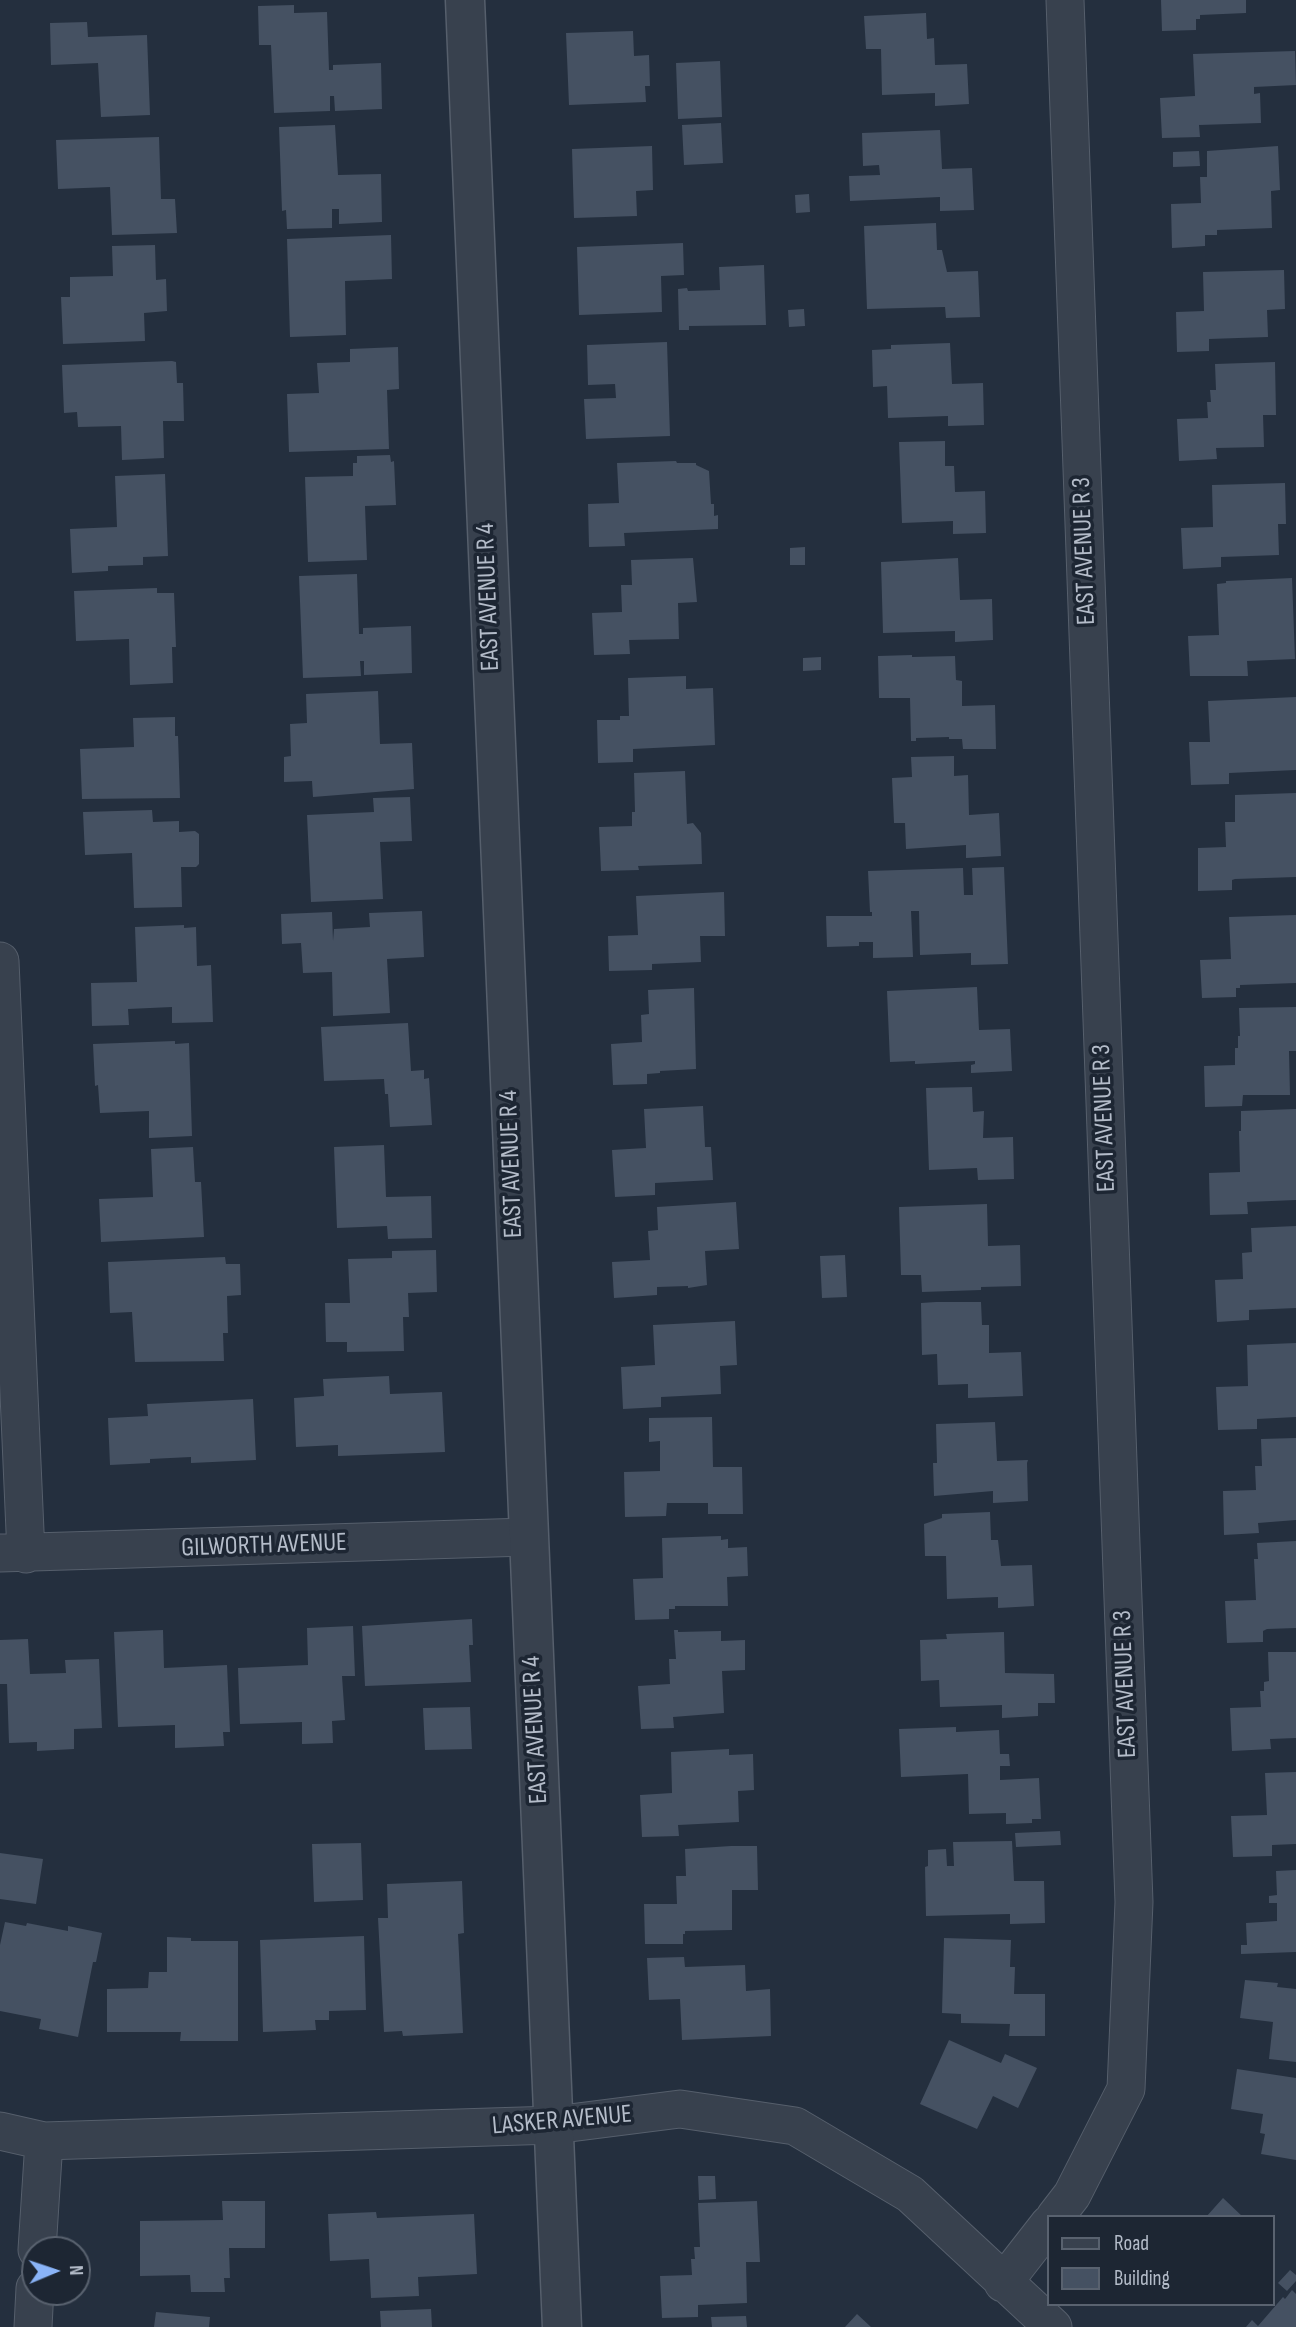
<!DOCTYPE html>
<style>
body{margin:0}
#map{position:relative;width:1296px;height:2327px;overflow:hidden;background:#242f3e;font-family:"Sofia Sans Condensed",sans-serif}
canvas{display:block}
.legend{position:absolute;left:1047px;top:2215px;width:228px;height:91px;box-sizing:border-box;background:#1d2633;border:2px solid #59626f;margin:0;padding:9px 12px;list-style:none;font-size:21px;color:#b4bcc9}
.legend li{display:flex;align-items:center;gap:14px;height:35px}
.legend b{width:35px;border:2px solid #59626f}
.north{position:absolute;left:21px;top:2236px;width:70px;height:70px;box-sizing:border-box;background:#1d2633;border:2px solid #59626f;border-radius:50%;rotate:88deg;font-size:19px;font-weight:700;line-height:28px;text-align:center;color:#b4bcc9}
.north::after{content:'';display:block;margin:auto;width:24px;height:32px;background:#8ab4f8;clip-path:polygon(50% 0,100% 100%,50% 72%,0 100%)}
</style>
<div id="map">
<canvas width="1296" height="2327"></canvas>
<ul class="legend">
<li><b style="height:9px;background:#38414e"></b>Road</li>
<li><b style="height:19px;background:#455162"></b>Building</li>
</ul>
<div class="north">N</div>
</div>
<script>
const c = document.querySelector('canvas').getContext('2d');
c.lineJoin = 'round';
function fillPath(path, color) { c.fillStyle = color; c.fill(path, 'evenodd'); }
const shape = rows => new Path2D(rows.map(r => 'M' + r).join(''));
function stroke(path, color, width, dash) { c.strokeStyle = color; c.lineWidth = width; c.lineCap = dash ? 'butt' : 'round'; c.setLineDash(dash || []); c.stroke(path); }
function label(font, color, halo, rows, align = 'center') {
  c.font = font + ' "Sofia Sans Condensed",sans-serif'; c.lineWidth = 7; c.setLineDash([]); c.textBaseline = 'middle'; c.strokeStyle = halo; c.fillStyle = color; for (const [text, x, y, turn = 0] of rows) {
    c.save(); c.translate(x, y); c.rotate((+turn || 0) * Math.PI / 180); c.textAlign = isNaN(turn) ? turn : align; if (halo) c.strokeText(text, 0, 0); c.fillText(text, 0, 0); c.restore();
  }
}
fillPath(shape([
 [1161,0,1246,0,1246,13,1200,15,1200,19,1196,19,1196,30,1162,31],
 [294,5,294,13,327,12,329,70,333,70,333,65,381,63,382,109,335,111,334,96,330,96,330,111,274,113,271,45,259,45,258,6],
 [926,13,927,39,934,38,935,65,967,64,969,104,935,106,935,93,882,95,881,49,866,49,864,16],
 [87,22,88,37,147,35,150,115,101,117,98,63,51,65,50,23],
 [633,31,634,56,649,55,650,86,645,86,646,102,569,105,566,33],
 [1295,51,1296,85,1254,87,1254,94,1260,93,1261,123,1199,125,1200,137,1162,138,1160,98,1195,96,1193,54],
 [720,61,722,117,678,119,676,63],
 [721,123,723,163,684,165,682,125],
 [335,125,338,175,381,174,382,222,339,224,339,209,332,209,332,228,287,229,286,210,282,211,279,127],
 [940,130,942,169,972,168,974,210,940,211,940,197,850,201,849,176,880,175,879,165,863,166,862,133],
 [159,137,161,199,175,199,177,233,112,235,110,187,58,189,56,140],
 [652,146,653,190,636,191,637,216,574,218,572,149],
 [1278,146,1280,190,1271,191,1272,228,1217,230,1217,235,1205,235,1205,246,1172,248,1171,204,1201,203,1200,177,1207,177,1207,151],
 [1199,151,1200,166,1173,167,1173,152],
 [809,194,810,212,796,213,795,195],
 [936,223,937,250,942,250,947,272,978,271,980,317,946,318,945,307,867,309,864,226],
 [391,235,392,279,345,281,346,335,290,337,287,239],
 [683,243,684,275,661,276,662,312,579,315,577,247],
 [155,245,156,280,166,279,167,311,144,313,145,341,63,344,61,297,70,297,70,277,113,276,112,246],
 [764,265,766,325,689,326,689,330,679,330,678,289,687,288,688,291,720,290,719,267],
 [1284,270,1285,309,1267,310,1268,337,1209,339,1209,351,1177,352,1176,312,1204,311,1203,272],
 [804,309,805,326,789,327,788,310],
 [667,342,670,436,586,439,584,399,616,398,615,384,588,385,587,345],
 [950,343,952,384,983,383,984,425,948,426,948,416,888,418,887,386,873,387,872,350,891,349,891,345],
 [398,347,399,389,387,390,389,449,289,452,287,394,319,393,317,363,350,362,350,349],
 [172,361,176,362,177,383,183,383,184,421,163,421,164,458,122,460,121,426,78,427,77,412,64,413,62,365],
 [1275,362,1276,415,1263,415,1264,447,1216,448,1217,459,1179,461,1177,419,1208,418,1207,402,1211,402,1210,390,1216,390,1215,364],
 [945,441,945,466,954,466,955,492,985,491,986,533,953,534,953,521,902,523,899,442],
 [390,455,391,462,394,461,396,505,365,506,367,560,308,562,305,477,353,476,353,463,357,463,357,456],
 [676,461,677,463,696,463,696,465,709,471,711,504,714,504,714,516,718,515,718,529,624,533,625,546,589,547,588,504,619,503,617,463],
 [165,474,168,556,143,557,143,565,108,566,108,571,72,573,70,529,117,527,115,476],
 [1285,483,1286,524,1278,524,1279,555,1221,557,1221,567,1183,569,1181,528,1213,527,1212,485],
 [805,547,805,565,790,565,790,548],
 [693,558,697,602,678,603,679,639,629,640,630,654,594,655,592,613,622,612,621,585,632,585,631,560],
 [958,558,960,600,992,599,993,640,955,642,955,631,883,633,881,562],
 [357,574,359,634,363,634,363,628,411,626,412,673,364,675,364,661,360,661,361,676,303,678,299,576],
 [1292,578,1295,659,1247,661,1248,676,1190,676,1188,636,1219,635,1217,584,1226,583,1226,581],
 [157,588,157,593,174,593,176,647,172,647,173,683,130,685,129,639,76,641,74,591],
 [912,655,912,657,955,656,956,680,962,681,962,706,995,705,996,749,963,749,962,739,949,739,949,737,916,738,916,741,911,741,910,698,879,698,878,656],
 [821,657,821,670,803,671,803,658],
 [686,676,686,689,713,688,715,745,633,749,633,762,598,763,597,720,620,720,620,716,629,716,628,678],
 [378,691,380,744,412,743,414,789,313,797,312,781,284,782,284,757,291,756,290,724,307,723,306,694],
 [1296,697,1296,770,1229,773,1229,784,1191,785,1189,742,1210,742,1208,701],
 [175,717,175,736,178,736,180,798,82,799,80,749,134,747,133,718],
 [954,756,954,776,968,775,969,815,999,813,1001,856,966,858,966,845,906,849,905,823,894,823,892,778,912,777,911,757],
 [685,771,687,824,693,823,701,833,702,864,638,866,639,870,601,871,599,827,632,826,632,812,635,812,634,773],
 [1296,793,1296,877,1235,879,1232,880,1232,890,1198,891,1198,848,1226,847,1225,822,1235,822,1235,795],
 [410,797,412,841,380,842,383,899,311,902,307,815,374,812,373,798],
 [152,810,153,822,179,821,179,832,195,831,199,834,199,864,196,867,181,867,182,907,134,908,132,853,85,855,83,812],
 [1004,867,1008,964,971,965,971,953,920,955,919,911,911,911,913,957,873,958,873,942,859,942,859,946,827,947,826,916,872,916,872,912,870,912,868,871,963,868,964,895,973,895,972,868],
 [724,892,725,936,700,936,701,962,652,964,652,970,609,971,608,936,638,935,636,896],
 [422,911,424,957,387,959,390,1013,333,1016,332,972,303,973,301,943,282,944,281,914,332,912,333,941,334,929,370,927,369,913],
 [1296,915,1296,983,1240,985,1240,988,1236,988,1236,997,1202,998,1200,960,1231,959,1229,917],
 [184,925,184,928,196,927,197,966,211,965,213,1022,172,1023,172,1007,128,1009,129,1025,92,1026,91,983,137,982,135,927],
 [977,987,979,1030,1010,1029,1012,1071,971,1073,971,1065,975,1064,975,1061,915,1064,915,1061,890,1062,887,991],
 [694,988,696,1069,660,1071,660,1073,647,1074,647,1084,613,1085,611,1044,642,1042,641,1015,649,1014,648,990],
 [1296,1007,1296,1051,1289,1051,1290,1095,1243,1095,1242,1106,1205,1107,1204,1066,1235,1065,1235,1048,1238,1048,1238,1036,1240,1036,1239,1008],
 [408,1023,411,1071,424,1070,424,1079,429,1078,432,1125,390,1127,388,1094,385,1094,384,1079,324,1081,321,1027],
 [175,1041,175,1044,189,1043,192,1136,149,1138,149,1111,100,1113,98,1085,95,1086,93,1044],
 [972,1087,973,1112,984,1111,983,1138,1013,1137,1014,1179,978,1180,977,1168,929,1170,926,1088],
 [703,1106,705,1147,711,1147,713,1180,655,1183,655,1195,615,1197,612,1150,646,1148,644,1109],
 [1296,1109,1296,1200,1247,1202,1248,1214,1210,1215,1209,1173,1240,1172,1239,1131,1241,1131,1241,1111],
 [384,1145,386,1197,431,1196,432,1238,388,1239,387,1226,337,1228,334,1147],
 [193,1147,195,1182,201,1182,204,1237,101,1242,99,1199,153,1197,151,1149],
 [736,1202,739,1249,705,1251,707,1285,688,1288,688,1286,657,1287,657,1295,614,1298,612,1262,650,1260,648,1231,658,1230,657,1207],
 [987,1204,988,1246,1020,1245,1021,1286,981,1287,981,1290,922,1292,921,1275,901,1275,899,1207],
 [1296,1226,1296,1308,1249,1310,1249,1320,1217,1322,1215,1280,1243,1279,1242,1253,1252,1252,1251,1228],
 [436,1250,437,1292,408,1293,409,1317,403,1317,404,1351,347,1352,347,1342,326,1342,325,1303,350,1303,348,1259,392,1258,392,1251],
 [845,1255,847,1297,822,1298,820,1256],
 [225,1257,226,1264,240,1264,241,1295,227,1296,228,1333,223,1333,224,1361,135,1362,132,1312,110,1313,108,1262],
 [936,1302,981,1302,982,1325,989,1325,989,1353,1021,1352,1023,1396,968,1398,968,1384,938,1385,937,1354,922,1355,921,1303],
 [735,1321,737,1365,720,1366,721,1394,661,1397,661,1407,623,1409,621,1367,655,1365,653,1325],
 [1296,1343,1296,1417,1257,1419,1257,1429,1218,1430,1216,1387,1248,1386,1247,1345],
 [389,1376,390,1394,442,1392,445,1452,338,1456,338,1445,296,1447,294,1398,324,1396,323,1379],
 [253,1399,256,1460,191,1463,191,1457,150,1459,150,1463,110,1465,108,1418,148,1416,147,1404],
 [712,1417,713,1467,742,1467,743,1514,708,1514,708,1503,667,1503,666,1516,625,1517,624,1472,660,1471,660,1441,649,1442,649,1418],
 [995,1422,997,1461,1028,1460,1027,1463,1028,1501,993,1503,993,1491,934,1496,933,1463,937,1463,936,1424],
 [1296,1438,1296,1520,1258,1523,1259,1533,1224,1535,1223,1491,1256,1490,1255,1466,1262,1466,1261,1439],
 [990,1512,991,1540,998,1540,1001,1566,1032,1565,1034,1606,998,1608,998,1597,947,1599,946,1556,925,1556,924,1524,942,1518,942,1514],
 [721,1536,721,1540,728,1539,728,1548,747,1547,748,1576,727,1577,728,1606,675,1606,675,1609,669,1609,669,1619,635,1620,633,1579,663,1578,662,1538],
 [1296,1541,1296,1628,1267,1629,1263,1631,1263,1642,1227,1643,1225,1601,1256,1600,1254,1559,1258,1559,1257,1543],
 [472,1619,473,1645,469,1645,471,1682,365,1686,362,1626],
 [353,1626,355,1676,342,1676,345,1720,332,1721,333,1743,302,1744,302,1722,240,1724,238,1668,308,1665,307,1628],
 [163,1630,164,1668,227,1665,230,1732,223,1732,224,1746,175,1748,175,1725,118,1727,114,1632],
 [674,1630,678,1630,678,1632,721,1631,721,1641,745,1640,745,1670,722,1671,724,1713,673,1717,674,1728,641,1729,638,1686,670,1684,669,1659,676,1659],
 [1004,1632,1005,1673,1054,1674,1055,1703,1038,1703,1038,1716,1002,1718,1002,1705,940,1707,939,1680,921,1681,920,1640,947,1639,946,1634],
 [28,1639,30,1674,66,1673,65,1660,99,1659,102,1728,74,1729,74,1749,37,1751,37,1742,9,1743,7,1684,0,1684,0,1640],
 [1268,1652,1296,1652,1296,1738,1270,1739,1271,1749,1232,1751,1230,1708,1261,1707,1260,1691,1264,1691,1264,1682,1269,1681],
 [470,1707,472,1749,425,1750,423,1708],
 [956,1727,956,1732,999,1730,1000,1754,1009,1754,1010,1766,1000,1766,1000,1780,1039,1778,1041,1819,1032,1819,1032,1823,1006,1824,1006,1813,969,1814,968,1774,901,1777,899,1729],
 [729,1749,729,1755,753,1754,754,1790,738,1791,739,1822,678,1825,679,1836,642,1837,640,1795,672,1793,671,1752],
 [1296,1772,1296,1844,1272,1845,1272,1856,1233,1857,1231,1816,1267,1815,1265,1773],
 [1060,1831,1061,1845,1016,1847,1015,1833],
 [1012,1841,1014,1881,1044,1881,1045,1923,1010,1924,1010,1914,926,1916,925,1867,928,1866,928,1850,946,1849,947,1866,954,1866,953,1842],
 [361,1843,363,1900,314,1902,312,1844],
 [731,1846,757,1846,758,1890,732,1890,732,1930,685,1931,685,1934,683,1934,683,1944,645,1944,644,1904,677,1904,676,1876,686,1876,685,1849],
 [0,1853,43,1859,36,1904,0,1899],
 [1296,1870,1296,1952,1241,1954,1241,1945,1247,1945,1246,1923,1277,1921,1277,1903,1269,1903,1269,1896,1277,1895,1276,1871],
 [462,1881,464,1933,458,1934,463,2033,403,2036,402,2031,384,2032,378,1918,388,1918,387,1884],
 [5,1922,26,1926,27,1923,68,1931,68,1926,102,1933,96,1962,93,1962,78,2037,39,2029,41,2019,0,2011,0,1945],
 [364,1936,366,2010,329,2011,329,2020,315,2020,316,2030,263,2032,260,1940],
 [167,1937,191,1938,191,1941,238,1941,238,2041,180,2041,181,2032,107,2032,107,1989,148,1988,149,1972,167,1972],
 [944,1938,1011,1940,1010,1967,1015,1967,1014,1994,1045,1994,1045,2036,1009,2036,1010,2024,961,2023,961,2014,942,2013],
 [684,1957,685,1967,745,1965,746,1991,770,1989,771,2036,682,2040,680,1999,649,2000,647,1958],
 [1245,1980,1278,1983,1277,1987,1296,1989,1296,2062,1269,2059,1273,2022,1240,2018],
 [949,2040,1001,2063,1005,2054,1037,2068,1018,2108,993,2096,977,2129,920,2104],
 [1237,2069,1296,2078,1296,2160,1261,2154,1265,2134,1260,2133,1263,2114,1231,2109],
 [698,2176,715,2176,716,2199,699,2200],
 [1223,2198,1243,2217,1206,2217],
 [222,2201,265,2201,265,2248,229,2248,230,2278,224,2278,225,2292,191,2292,190,2275,140,2276,140,2221,223,2220],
 [757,2201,760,2262,746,2262,747,2303,698,2305,698,2317,662,2318,660,2276,692,2275,691,2259,695,2259,694,2247,700,2247,698,2203],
 [376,2212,377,2218,474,2214,477,2274,418,2277,419,2296,371,2298,369,2259,330,2261,328,2214],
 [1290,2270,1296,2275,1296,2281,1287,2291,1278,2283],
 [1292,2290,1296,2294,1296,2327,1246,2327,1252,2320,1258,2326,1283,2297,1285,2299],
 [431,2309,432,2327,381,2327,380,2311],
 [156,2312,210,2317,209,2327,154,2327],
 [857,2314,871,2327,845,2327],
 [746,2316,747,2327,712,2327,711,2317]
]), '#455162');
const minor = shape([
 [0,961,26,1554],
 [0,1553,527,1537],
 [0,2131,44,2141,554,2125,680,2109,795,2126,910,2194,1053,2327],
 [1055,2217,1072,2195,1126,2089,1134,1902,1065,0],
 [37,2250,44,2141],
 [1003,2283,1049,2224],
 [33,2327,35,2288]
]);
const tertiary = shape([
 [465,0,562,2327]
]);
stroke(minor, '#565f6c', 39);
stroke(tertiary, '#565f6c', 41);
stroke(minor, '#38414e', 37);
stroke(tertiary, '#38414e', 38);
label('26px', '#b4bcc9', '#1d2633', [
 ["EAST AVENUE R 3",1085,551,-92],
 ["EAST AVENUE R 4",489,597,-92],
 ["EAST AVENUE R 3",1105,1118,-92],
 ["EAST AVENUE R 4",512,1164,-92],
 ["GILWORTH AVENUE",264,1546,-2],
 ["EAST AVENUE R 3",1126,1684,-92],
 ["EAST AVENUE R 4",536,1730,-93],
 ["LASKER AVENUE",562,2121,-5]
]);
</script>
